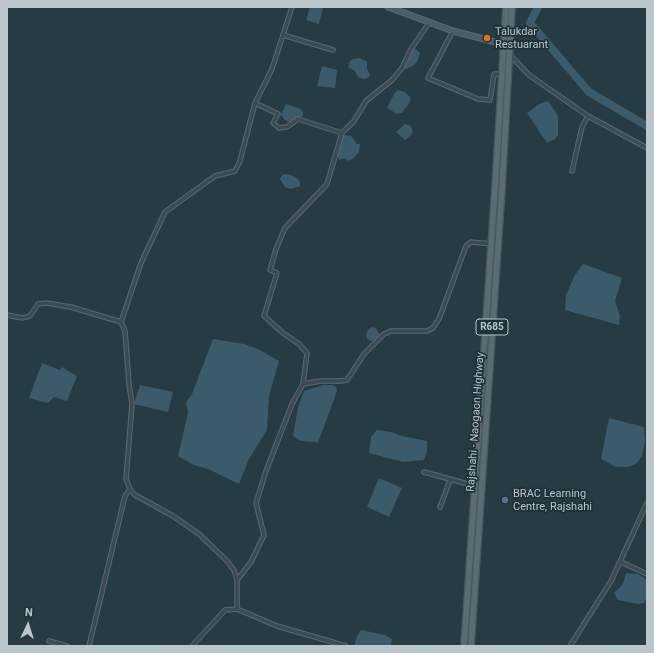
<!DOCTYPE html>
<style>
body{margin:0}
#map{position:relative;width:654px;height:653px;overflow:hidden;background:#273b43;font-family:Roboto,sans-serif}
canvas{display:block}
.frame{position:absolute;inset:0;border:8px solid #b9c6cc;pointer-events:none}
.north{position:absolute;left:8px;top:605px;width:40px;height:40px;-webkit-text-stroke:3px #203038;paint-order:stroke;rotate:4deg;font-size:11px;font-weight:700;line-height:16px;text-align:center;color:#b9c6cc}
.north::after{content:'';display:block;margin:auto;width:14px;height:18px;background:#b9c6cc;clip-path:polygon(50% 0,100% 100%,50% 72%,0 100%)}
</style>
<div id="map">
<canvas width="654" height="653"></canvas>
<div class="frame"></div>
<div class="north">N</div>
</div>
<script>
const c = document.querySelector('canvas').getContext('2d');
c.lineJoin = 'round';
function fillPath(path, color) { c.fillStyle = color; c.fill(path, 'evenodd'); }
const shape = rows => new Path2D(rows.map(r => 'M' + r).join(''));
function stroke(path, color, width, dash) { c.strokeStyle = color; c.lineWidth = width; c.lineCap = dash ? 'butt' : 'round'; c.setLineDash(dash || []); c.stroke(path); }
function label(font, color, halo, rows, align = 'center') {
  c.font = font + ' Roboto,sans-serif'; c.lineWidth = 3.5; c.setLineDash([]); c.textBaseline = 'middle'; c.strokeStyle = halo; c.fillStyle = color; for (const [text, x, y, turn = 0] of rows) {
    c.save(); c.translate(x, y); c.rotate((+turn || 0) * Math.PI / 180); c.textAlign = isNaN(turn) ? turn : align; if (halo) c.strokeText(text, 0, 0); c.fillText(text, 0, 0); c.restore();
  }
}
fillPath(shape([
 [310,7,323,7,319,24,306,20],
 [414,48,418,51,420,53,417,62,413,66,403,70,405,60,410,49],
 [360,58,367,62,367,69,370,74,369,77,365,79,358,77,355,71,348,67,350,61,353,59],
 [322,66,337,70,335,88,317,86],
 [398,90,405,92,410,97,410,102,402,113,397,114,387,108,394,94],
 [548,101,558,116,558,135,555,139,547,143,527,113,539,104],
 [286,104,300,109,303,112,303,116,290,123,285,120,281,115],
 [405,124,411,126,413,132,411,135,405,140,396,132],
 [344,135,351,136,357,144,360,144,359,152,354,158,347,161,345,158,339,160,338,156,341,141],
 [287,174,291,175,298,179,300,182,300,186,291,189,285,187,280,179,282,175],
 [583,264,622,278,615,301,620,316,619,325,565,310,566,295,575,275],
 [372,327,376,328,380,335,374,340,371,341,367,339,366,334,368,330],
 [213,339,244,344,258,349,279,361,269,396,267,430,249,459,239,484,208,469,194,465,178,456,188,413,186,402,192,394],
 [42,363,60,370,62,367,77,376,67,401,54,397,48,403,29,398],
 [140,385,173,392,168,412,134,404],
 [323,385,332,385,336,387,337,391,325,424,318,442,301,441,293,436,298,407,304,391],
 [609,418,644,427,645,442,642,456,636,464,627,467,616,467,601,459],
 [377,430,391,432,402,436,427,441,427,451,424,460,403,462,369,453,371,437],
 [379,478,402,488,389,517,367,507],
 [626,573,638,574,647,580,647,597,644,603,638,604,618,600,614,593,623,584],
 [361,630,385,635,392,639,391,646,354,646,357,636]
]), '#3c5b6a');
stroke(shape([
 [538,7,530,23,589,92,647,126]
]), '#3c5b6a', 8);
const street = shape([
 [453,31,428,78,478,99,490,100,494,74,501,74],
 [283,35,333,50],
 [510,55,529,75,588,116,647,148],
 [255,103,278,114,273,123,279,128,287,127,298,119,342,133],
 [572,171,582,127,588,116],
 [7,315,22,318,30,316,38,304,46,303,71,307,121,322],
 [303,384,307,353,299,344,283,333,264,316,277,273,270,270,276,249,285,228,327,184,342,133,354,121,366,101,392,80,402,68,411,49,429,23],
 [424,472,475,486],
 [440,507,450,480],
 [621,562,647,574],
 [237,580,251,562,264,535,256,503,266,471,292,404,303,384,321,381,340,381,347,380,364,354,384,334,391,331,427,331,433,328,439,319,466,246,471,242,491,244],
 [237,609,237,580,234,570,227,561,199,534,173,516,135,495,130,489,126,479,132,404,129,384,125,331,121,322,141,263,165,212,215,176,235,171,240,161,255,103,272,69,292,7],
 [49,641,67,646],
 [89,646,125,496,130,489],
 [192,646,225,610,237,609,277,626,346,646],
 [570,646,611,581,647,503]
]);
const secondary = shape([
 [388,7,453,31,503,44]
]);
const primary = shape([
 [464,646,495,188,506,7],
 [471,646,502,188,512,7]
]);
stroke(street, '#5a6970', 5.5);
stroke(secondary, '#5a6970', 7);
stroke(primary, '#48575f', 8);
stroke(street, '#3c4b53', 3.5);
stroke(secondary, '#4a5c66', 5);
stroke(primary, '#5a6b72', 5.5);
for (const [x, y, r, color] of [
 [487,38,4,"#e8710a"],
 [505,500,4,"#5c6f8a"]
]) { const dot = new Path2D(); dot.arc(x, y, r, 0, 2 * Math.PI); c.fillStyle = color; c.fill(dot); stroke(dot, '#203038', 1.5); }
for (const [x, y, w] of [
 [492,327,32]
]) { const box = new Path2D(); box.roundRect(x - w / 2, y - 8, w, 16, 3); c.fillStyle = '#203038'; c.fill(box); stroke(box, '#b9c6cc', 1); }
label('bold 10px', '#b9c6cc', null, [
 ["R685",492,327]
]);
label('11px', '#b9c6cc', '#203038', [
 ["Talukdar",495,32],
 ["Restuarant",495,45],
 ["BRAC Learning",513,494],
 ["Centre, Rajshahi",513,507]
], 'left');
label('11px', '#b9c6cc', '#203038', [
 ["Rajshahi - Naogaon Highway",476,422,-86]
]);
</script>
